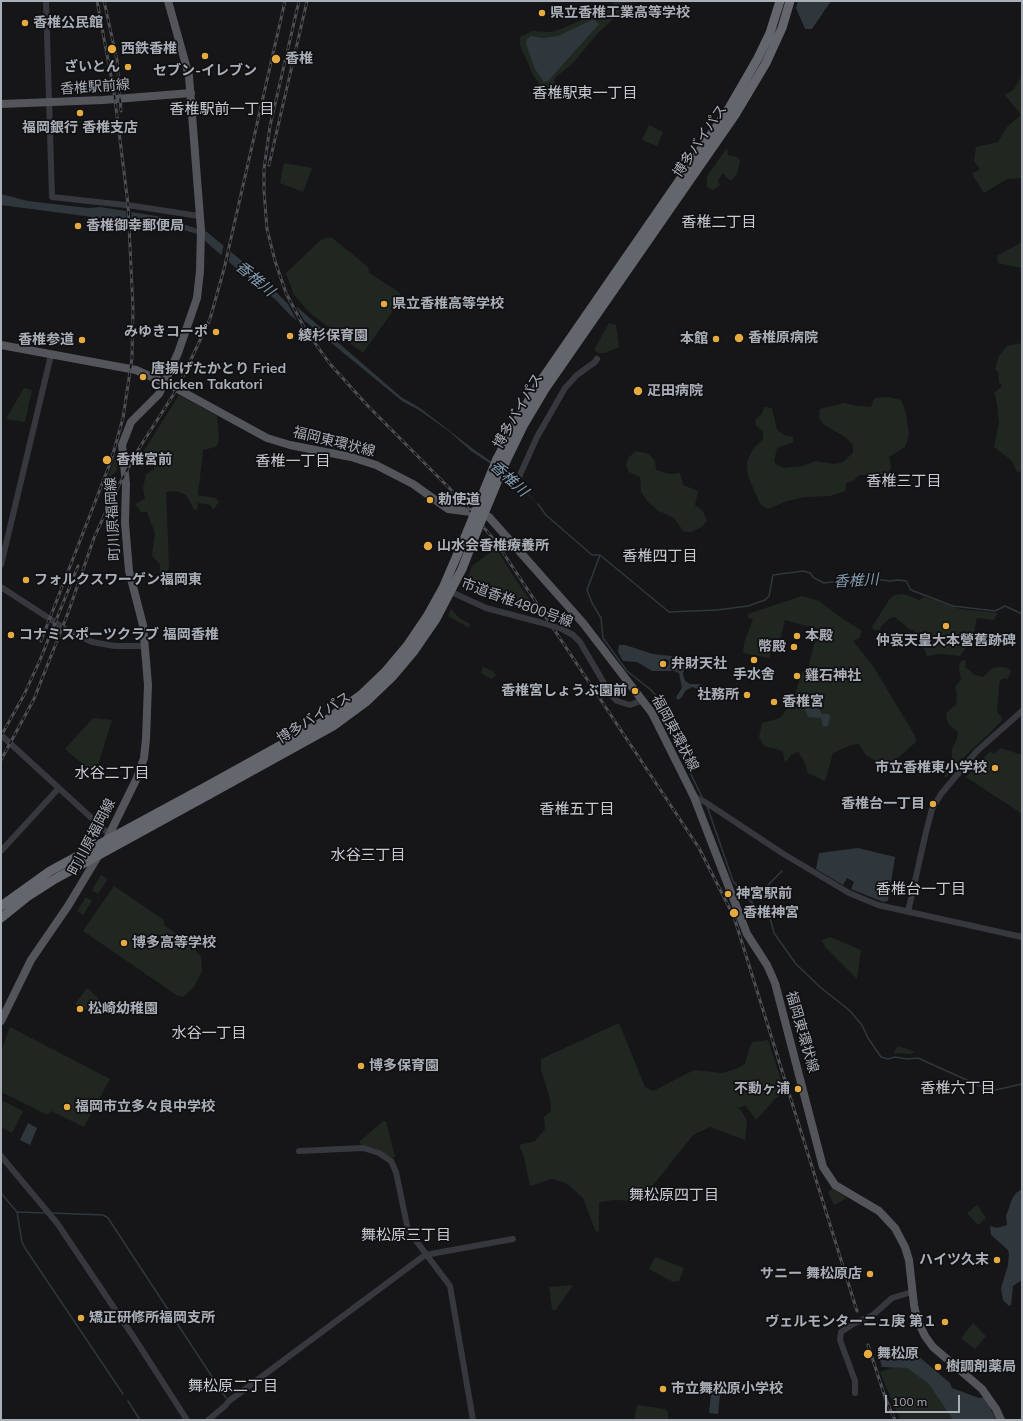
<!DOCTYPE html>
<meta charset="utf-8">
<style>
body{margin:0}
#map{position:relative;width:1023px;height:1421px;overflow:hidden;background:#161618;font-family:Mulish,sans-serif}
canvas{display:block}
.frame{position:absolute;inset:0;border:2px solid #a9aeb7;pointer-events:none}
.scale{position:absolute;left:885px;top:1395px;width:75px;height:18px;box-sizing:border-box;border:2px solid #a9aeb7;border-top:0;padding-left:5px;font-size:12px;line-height:14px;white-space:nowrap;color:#a9aeb7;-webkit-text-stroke:3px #111113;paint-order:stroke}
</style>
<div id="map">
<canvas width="1023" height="1421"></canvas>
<div class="frame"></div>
<div class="scale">100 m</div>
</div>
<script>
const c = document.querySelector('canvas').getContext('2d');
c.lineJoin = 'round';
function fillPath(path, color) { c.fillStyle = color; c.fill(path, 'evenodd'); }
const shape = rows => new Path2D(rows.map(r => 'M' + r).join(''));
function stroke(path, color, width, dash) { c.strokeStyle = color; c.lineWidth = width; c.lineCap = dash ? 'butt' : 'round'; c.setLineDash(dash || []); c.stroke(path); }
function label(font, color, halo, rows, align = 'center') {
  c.font = font + ' Mulish,"Noto Sans JP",sans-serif'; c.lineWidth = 3.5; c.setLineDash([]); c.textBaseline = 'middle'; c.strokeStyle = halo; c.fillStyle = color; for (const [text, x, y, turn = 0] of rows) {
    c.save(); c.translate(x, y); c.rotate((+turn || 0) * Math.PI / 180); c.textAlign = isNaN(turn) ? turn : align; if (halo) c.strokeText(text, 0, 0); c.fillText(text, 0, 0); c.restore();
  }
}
fillPath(shape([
 [615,1,632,1,598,33,573,63,555,78,553,86,545,91,533,75,520,45,520,37,532,31,551,32,561,29,610,7],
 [1022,76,1022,178,1007,179,984,193,972,174,980,169,974,161,976,147,998,142,1007,127,1021,115,1005,95,1013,90],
 [649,125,663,132,657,146,642,140],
 [727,148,728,155,737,157,740,161,737,174,732,180,729,180,723,173,718,180,720,185,713,190,707,187,707,176],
 [284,163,312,168,303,192,280,183],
 [331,237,368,267,369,273,399,292,402,298,363,353,311,314,294,295,286,273,322,239],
 [1022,242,1022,268,998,263,997,256],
 [609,323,616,325,619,347,605,353,599,353,594,350],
 [1022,343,1022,470,1018,473,1011,460,994,447,999,423,997,403,994,393,1002,386,999,382,999,373,995,369,999,356,1007,346],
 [24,388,32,390,25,422,6,419],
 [179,395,217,416,219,441,216,447,203,450,198,495,216,498,219,502,213,510,210,505,198,503,197,510,194,509,186,495,177,491,166,492,169,568,165,574,168,593,160,576,160,565,152,555,155,533,147,512,141,512,135,504,145,499,143,488,146,474,154,469,154,462,138,460],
 [888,397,901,400,906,413,909,435,905,447,889,457,891,466,889,474,859,475,853,481,846,483,845,491,830,496,805,497,787,501,768,509,760,504,748,476,747,461,753,449,763,439,763,431,756,426,755,420,762,414,764,407,772,408,777,430,784,435,793,437,793,442,777,448,774,462,777,465,784,468,803,466,815,461,835,464,843,462,853,453,853,445,845,437,823,424,819,418,820,409,844,403,857,406,871,407,874,398],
 [636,451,649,454,655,461,656,470,669,474,680,473,683,485,698,491,695,505,703,511,707,521,702,527,691,532,684,532,674,518,659,511,649,503,641,492,640,477,629,472,626,465,628,458],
 [116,454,117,470,106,482],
 [496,548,514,577,539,613,533,613,526,602,503,600,483,591,468,579,472,566],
 [904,594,919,600,925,597,960,609,998,613,994,620,977,618,972,640,960,656,940,654,927,656,921,642,916,637,914,630,909,629,895,617,890,618,881,626,880,630,874,630,872,627,889,600,894,595],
 [802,596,819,601,840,617,862,631,859,638,853,641,873,666,915,736,916,742,892,763,884,767,877,768,874,760,866,755,859,744,851,745,833,753,825,781,808,773,804,761,798,752,791,755,786,762,784,759,783,751,764,746,759,737,762,723,780,718,793,701,802,672,808,669,818,629,785,620,780,640,774,639,769,658,743,653,744,643,753,619,748,618,748,614],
 [451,609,458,617,470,624,469,628,448,616],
 [962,660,966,661,965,667,975,675,983,677,993,668,1000,667,1008,668,1011,671,1008,679,1004,678,1000,680,999,688,997,711,1002,718,1001,722,960,761,948,776,944,778,952,759,952,749,957,739,958,732,949,725,946,718,947,712,956,705,957,693,955,687,961,680,959,666],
 [483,667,493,671,496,675,491,679,481,673],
 [93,718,112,720,95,775,65,749],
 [1001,748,1022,755,1021,813,966,777,990,751,994,754],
 [101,875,108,879,98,894,92,890],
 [114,886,164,920,164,925,191,944,201,957,202,971,194,987,183,997,178,996,83,931],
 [86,897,92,901,83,915,77,911],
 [830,937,861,950,857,979,825,947,822,940],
 [87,988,97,997,100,1002,100,1012,98,1016,75,1004],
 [619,1023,645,1087,653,1091,694,1070,722,1073,736,1069,745,1064,750,1046,753,1042,768,1040,785,1092,775,1099,756,1120,745,1105,737,1109,740,1109,747,1120,745,1140,710,1127,693,1135,643,1198,635,1201,615,1200,599,1202,599,1231,596,1232,583,1198,566,1183,552,1179,530,1186,524,1157,519,1145,535,1141,545,1129,544,1117,551,1111,550,1098,541,1070,541,1059],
 [10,1027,110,1079,84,1127,51,1111,48,1115,1,1092,1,1051],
 [898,1046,916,1052,909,1054,893,1053],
 [931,1083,941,1088,923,1096,921,1086],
 [1,1100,23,1111,12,1133,1,1127],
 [383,1121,386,1121,395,1157,393,1158,375,1148,362,1146,359,1142],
 [833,1188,847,1198,834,1205,828,1192],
 [977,1205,986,1218,978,1225,967,1213],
 [655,1257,684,1268,679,1281,673,1282,649,1269],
 [573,1285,555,1311,552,1309,549,1287],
 [973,1323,986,1336,975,1349,961,1338],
 [894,1367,907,1368,930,1384,953,1420,900,1420,880,1372],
 [637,1405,665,1409,668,1412,668,1420,634,1420]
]), '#202721');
fillPath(shape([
 [798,1,831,1,812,29,805,29,796,8],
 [594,19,599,24,548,81,544,82,535,69,526,44,527,39,531,36,543,38,558,36],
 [1,194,28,201,88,208,101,207,162,217,207,232,254,271,254,274,276,292,289,305,297,307,401,397,420,408,473,449,511,475,538,505,511,477,471,451,450,432,419,410,402,401,306,322,296,320,290,315,275,299,244,275,197,234,157,222,130,222,1,205],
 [619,645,625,645,653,654,671,656,682,661,685,665,683,674,685,681,690,684,699,684,703,686,705,691,704,695,701,690,692,687,685,691,682,697,678,700,676,697,682,688,679,673,674,671,652,671,637,662,623,661,618,652],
 [665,659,668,660,669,664,665,669,662,669,660,660],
 [810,705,820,710,821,714,828,714,830,716,828,726,823,727,821,718,808,717,805,709],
 [858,848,895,857,888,901,883,902,851,889,854,882,847,878,843,885,816,869,819,853],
 [28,1123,37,1128,30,1145,20,1140],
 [1022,1189,1022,1280,1013,1286,1011,1305,1009,1306,1003,1300,1001,1288,1008,1265,1009,1254,1008,1250,991,1235,990,1226,997,1228,1007,1225,1006,1216,1012,1199,1016,1193],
 [911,1355,917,1355,950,1383,952,1388,979,1398,985,1397,996,1420,953,1420,929,1384,907,1368,882,1367,880,1360,892,1360],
 [711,1394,720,1395,718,1414,709,1413]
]), '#2f373d');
fillPath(shape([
 [126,209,131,210,132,224,127,224],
 [224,244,231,249,228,264,221,257],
 [286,300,290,304,295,305,307,325,298,323]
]), '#161618');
stroke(shape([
 [538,504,546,515,592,555,600,555,669,612,717,610,748,606,765,600,769,596,773,575,803,571,810,573,814,578,824,583,854,579,873,579,891,581,898,580,906,581,911,590,953,606,995,611,1005,606,1022,614],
 [600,555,587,590,592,603,601,618,603,638,627,671,651,690,665,707,667,725,703,799],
 [707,806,733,881,751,902,770,918,774,933,796,964,820,987,849,1010,862,1025,868,1038,881,1057,888,1059,895,1057,907,1059,918,1058,991,1091,1022,1084],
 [751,902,782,871],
 [1,1193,17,1212,22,1242,25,1248,123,1394],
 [17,1212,47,1213],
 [52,1213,103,1215,108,1218,226,1398],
 [128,1401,140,1420]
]), '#2f373d', 1.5);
stroke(shape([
 [46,1,52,197,134,206,199,216],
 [519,477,537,437,565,388,577,375,595,362,597,359],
 [1,565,51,355],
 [1,587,67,630,92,642,115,646,145,646],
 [447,590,486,608,539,622],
 [573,635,580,642,611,695,617,701,630,705,643,700],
 [1,735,109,834],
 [694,797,705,802,782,853,849,893,878,905,1022,937],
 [1,851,58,789],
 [908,912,926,832,932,809,941,794,977,751,1022,711],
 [299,1151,363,1148,379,1153,391,1161,396,1172,408,1230,450,1286,473,1420],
 [1,1156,57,1223,135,1339,187,1420],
 [855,1393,855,1381,840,1340,841,1332,853,1324,873,1315,892,1298,912,1292],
 [208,1420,225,1406,229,1401,425,1255,513,1239]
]), '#37383d', 6);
stroke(shape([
 [1,104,103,100,191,93],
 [1,345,136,370,172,386,267,438,290,445,351,457,376,465,413,484,448,509,479,513,489,517,583,623,652,713,694,797,747,934,767,965,775,983,823,1167,835,1185,879,1211,895,1228,905,1247,909,1260,914,1305,917,1319,925,1336,933,1347,982,1389,996,1409,1001,1420],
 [105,843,136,780,144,758,146,739,148,685,143,625,129,571,125,523,126,484,122,445,131,422,159,394,178,353,197,298,200,271,201,230,189,76,168,1],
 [1,1021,31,960,68,906,100,853]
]), '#54555b', 8);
stroke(shape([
 [497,459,516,422,538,385,728,110,758,58,770,33,780,1],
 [505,463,523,426,545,389,735,115,766,63,782,28,790,1],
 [209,785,328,719,361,695,386,671,407,646,428,615,443,588,468,530],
 [210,794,333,726,367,701,392,677,414,651,436,619,462,569,476,533]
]), '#64666d', 9);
const rail = shape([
 [104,1,117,60,121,111],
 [299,1,270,126,264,169,264,191,267,229,275,261,286,293,305,329,330,364,367,405,459,498,496,542,699,848,734,917,857,1311],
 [269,165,307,1],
 [41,641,111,461,123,418,132,358,133,309,128,204,114,92,97,1],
 [1,736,24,695,40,660,78,566],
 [1,760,34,699,68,613,94,538,113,496,138,450,177,389,210,319,224,269,285,1],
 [868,1345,885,1397,895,1420]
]);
stroke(rail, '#4c4e53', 3);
stroke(rail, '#111113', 1.5, [4.5]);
stroke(shape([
 [539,622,562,629,573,635]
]), '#37383d', 6);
stroke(shape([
 [468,530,497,459],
 [476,533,505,463],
 [1,906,50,871,209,785],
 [1,918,27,897,55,879,210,794]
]), '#64666d', 9);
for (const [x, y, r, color] of [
 [542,13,4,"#e5ab41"],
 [25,23,4,"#e5ab41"],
 [112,49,5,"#e5ab41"],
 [205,56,4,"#e5ab41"],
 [276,59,5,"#e5ab41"],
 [128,67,4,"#e5ab41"],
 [80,113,4,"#e5ab41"],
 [78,226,4,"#e5ab41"],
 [384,304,4,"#e5ab41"],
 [216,332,4,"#e5ab41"],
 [290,336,4,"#e5ab41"],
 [739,338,5,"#e5ab41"],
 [716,339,4,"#e5ab41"],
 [82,340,4,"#e5ab41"],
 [143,377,4,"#e5ab41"],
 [638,391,5,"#e5ab41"],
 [107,460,5,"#e5ab41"],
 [430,500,4,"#e5ab41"],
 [428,546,5,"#e5ab41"],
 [26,580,4,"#e5ab41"],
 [946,626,4,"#e5ab41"],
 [11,635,4,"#e5ab41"],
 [797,636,4,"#e5ab41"],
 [794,647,4,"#e5ab41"],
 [754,660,4,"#e5ab41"],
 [663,664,4,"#e5ab41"],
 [797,676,4,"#e5ab41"],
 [635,691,4,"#e5ab41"],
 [747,695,4,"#e5ab41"],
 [774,702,4,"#e5ab41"],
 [995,768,4,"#e5ab41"],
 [933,804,4,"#e5ab41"],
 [728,894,4,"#e5ab41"],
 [734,913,5,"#e5ab41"],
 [124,943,4,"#e5ab41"],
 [80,1009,4,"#e5ab41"],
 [361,1066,4,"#e5ab41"],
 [798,1089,4,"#e5ab41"],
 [67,1107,4,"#e5ab41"],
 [997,1260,4,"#e5ab41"],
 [870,1274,4,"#e5ab41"],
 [81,1318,4,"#e5ab41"],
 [945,1322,4,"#e5ab41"],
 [868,1354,5,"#e5ab41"],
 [938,1367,4,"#e5ab41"],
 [663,1389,4,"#e5ab41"]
]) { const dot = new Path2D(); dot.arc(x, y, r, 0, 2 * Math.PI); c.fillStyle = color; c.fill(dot); stroke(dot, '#111113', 1.5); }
label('bold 14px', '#a9aeb7', '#111113', [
 ["県立香椎工業高等学校",550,13],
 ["香椎公民館",33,23],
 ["西鉄香椎",121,49],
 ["香椎",285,59],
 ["ざいとん",120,67,"right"],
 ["セブン-イレブン",205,71,"center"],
 ["福岡銀行 香椎支店",80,128,"center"],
 ["香椎御幸郵便局",86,226],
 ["県立香椎高等学校",392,304],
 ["みゆきコーポ",208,332,"right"],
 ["綾杉保育園",298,336],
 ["香椎原病院",748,338],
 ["本館",708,339,"right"],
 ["香椎参道",74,340,"right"],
 ["唐揚げたかとり Fried",151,369],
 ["Chicken Takatori",151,385],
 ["疋田病院",647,391],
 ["香椎宮前",116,460],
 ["勅使道",438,500],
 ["山水会香椎療養所",437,546],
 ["フォルクスワーゲン福岡東",34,580],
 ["コナミスポーツクラブ 福岡香椎",19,635],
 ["本殿",805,636],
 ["仲哀天皇大本營舊跡碑",946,641,"center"],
 ["幣殿",786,647,"right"],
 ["弁財天社",671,664],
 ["手水舍",754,675,"center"],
 ["雞石神社",805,676],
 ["香椎宮しょうぶ園前",627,691,"right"],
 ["社務所",739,695,"right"],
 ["香椎宮",782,702],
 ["市立香椎東小学校",987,768,"right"],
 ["香椎台一丁目",925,804,"right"],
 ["神宮駅前",736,894],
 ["香椎神宮",743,913],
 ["博多高等学校",132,943],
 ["松崎幼稚園",88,1009],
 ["博多保育園",369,1066],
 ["不動ヶ浦",790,1089,"right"],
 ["福岡市立多々良中学校",75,1107],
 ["ハイツ久末",989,1260,"right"],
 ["サニー 舞松原店",862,1274,"right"],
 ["矯正研修所福岡支所",89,1318],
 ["ヴェルモンターニュ庚 第１",937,1322,"right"],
 ["舞松原",877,1354],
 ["樹調剤薬局",946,1367],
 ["市立舞松原小学校",671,1389]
], 'left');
label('14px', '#a9aeb7', '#111113', [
 ["香椎駅前線",95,87,-4],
 ["博多バイパス",700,141,-56],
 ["博多バイパス",518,411,-60],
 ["福岡東環状線",334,442,14],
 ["町川原福岡線",113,519,-93],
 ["市道香椎4800号線",517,603,20],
 ["博多バイパス",314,718,-32],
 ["福岡東環状線",675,733,62],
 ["町川原福岡線",92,837,-62],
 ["福岡東環状線",802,1032,74]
]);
label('15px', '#caccd3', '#111113', [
 ["香椎駅東一丁目",585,93],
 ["香椎駅前一丁目",222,109],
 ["香椎二丁目",719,222],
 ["香椎一丁目",293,461],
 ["香椎三丁目",904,481],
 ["香椎四丁目",660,556],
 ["水谷二丁目",112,773],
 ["香椎五丁目",577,809],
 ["水谷三丁目",368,855],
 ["香椎台一丁目",921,889],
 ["水谷一丁目",209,1033],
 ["香椎六丁目",958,1088],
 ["舞松原四丁目",674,1195],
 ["舞松原三丁目",406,1235],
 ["舞松原二丁目",233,1386]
]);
label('italic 15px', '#829baf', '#111113', [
 ["香椎川",255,279,40],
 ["香椎川",509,479,42],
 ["香椎川",856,581,-3]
]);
</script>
